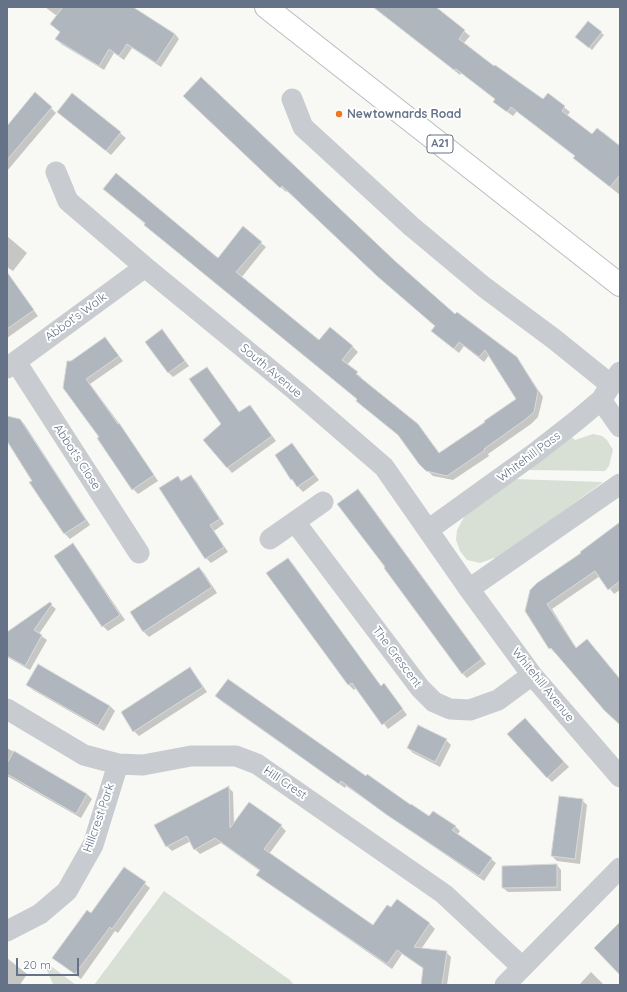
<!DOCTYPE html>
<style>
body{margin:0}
#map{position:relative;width:627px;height:992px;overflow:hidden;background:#f8f8f5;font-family:Quicksand,sans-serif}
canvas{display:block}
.frame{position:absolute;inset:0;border:8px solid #657288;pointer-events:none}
.scale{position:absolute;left:16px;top:958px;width:63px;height:18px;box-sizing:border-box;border:2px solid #657288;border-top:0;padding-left:5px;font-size:12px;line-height:14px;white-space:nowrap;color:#657288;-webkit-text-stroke:3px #fff;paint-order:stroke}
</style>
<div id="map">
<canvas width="627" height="992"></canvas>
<div class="frame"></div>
<div class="scale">20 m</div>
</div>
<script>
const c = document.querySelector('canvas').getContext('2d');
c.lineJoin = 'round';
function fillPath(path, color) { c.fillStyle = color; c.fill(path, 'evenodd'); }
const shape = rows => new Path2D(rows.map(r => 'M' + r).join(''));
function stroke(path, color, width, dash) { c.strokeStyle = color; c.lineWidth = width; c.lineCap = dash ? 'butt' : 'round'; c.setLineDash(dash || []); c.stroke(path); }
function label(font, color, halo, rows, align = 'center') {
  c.font = font + ' Quicksand,sans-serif'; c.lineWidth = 4; c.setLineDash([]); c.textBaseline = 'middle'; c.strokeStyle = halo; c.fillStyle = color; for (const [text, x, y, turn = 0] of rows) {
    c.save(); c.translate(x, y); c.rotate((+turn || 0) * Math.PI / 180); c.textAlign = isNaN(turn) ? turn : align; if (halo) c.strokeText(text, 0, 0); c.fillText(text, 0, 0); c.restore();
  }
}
fillPath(shape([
 [593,434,602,436,607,440,613,450,609,466,605,471,525,470,572,437,575,440],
 [514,479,603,482,496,560,494,558,480,563,467,560,460,551,456,540,457,530,463,519,468,511],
 [164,891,290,980,294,985,94,985],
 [47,963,76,985,52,985,53,984,45,966]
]), '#d8e0d6');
fillPath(shape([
 [45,7,134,7,133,8,175,34,179,39,161,67,132,48,124,60,114,53,104,70,61,44,57,39,61,32,57,16],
 [379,7,434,7,470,36,463,44,494,67,543,100,548,94,570,112,567,116,592,135,603,132,620,146,620,195,580,163,576,156,517,111,513,116,499,106,494,102,496,99,461,73,460,75,383,14],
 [588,22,604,35,592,50,579,39],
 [184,96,394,262,456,315,516,358,521,364,543,397,538,417,531,424,488,454,489,456,453,480,433,476,420,464,401,437,358,400,109,194,104,189,218,259,261,243,266,247,241,278,319,341,330,328,353,347,358,352,347,365,362,378,361,379,417,425,440,454,487,423,517,399,489,355,484,362,464,346,459,353,437,336,432,331,436,327,383,280,288,190,286,192],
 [51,108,56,113,7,171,7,127],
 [58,112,120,133,126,138,111,155],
 [7,236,27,253,13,271,7,267],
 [21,293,38,316,7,338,7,302],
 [162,330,189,366,173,377,168,372],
 [105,338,123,361,90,384,124,430,158,481,138,494,133,489,100,437,71,362],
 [206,368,240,413,250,406,276,441,232,473,204,440,222,424],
 [7,417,20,419,25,425,90,525,70,539,65,534,31,483,33,481,8,442,7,443],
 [292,445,319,480,303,492,292,480,276,456],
 [191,476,196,481,224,524,214,531,228,552,211,563,206,558,178,477,182,482],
 [358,490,363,495,486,664,467,678,462,673,386,567],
 [620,526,620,590,614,594,600,576,552,609,577,649,592,646,620,679,620,725,557,652,555,653,550,648,526,611],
 [73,545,78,550,125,620,108,631,103,626],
 [288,559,293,564,381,687,384,685,389,690,407,715,388,729,356,688,354,690,349,685],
 [199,568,204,573,217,593,149,637,144,632,131,612],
 [50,604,56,609,39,634,47,640,30,670,7,657,7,633],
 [190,669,195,674,207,692,139,736,134,731],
 [28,685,110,706,115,711,104,731,33,690],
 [216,696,366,777,429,818,455,826,460,831,457,835,491,859,496,863,484,881,393,819,346,786,345,788,221,701],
 [530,725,569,767,552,782,547,777],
 [446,740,451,745,440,767,413,753,408,748],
 [7,748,87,794,92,799,81,818,7,776],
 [228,787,233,792,234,824,281,826,286,831,269,854,374,926,391,909,397,901,430,924,435,929,421,949,446,952,451,957,447,985,422,985,424,969,402,954,392,969,262,879,260,871,221,843,200,854,195,849,191,841,172,851,167,846],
 [582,800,587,805,580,864,557,861,552,856],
 [557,865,561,870,561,891,508,892,503,888],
 [125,868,150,888,118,933,115,931,81,979,54,958,91,914],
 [7,958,27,974,20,985,7,985],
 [591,972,604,985,579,985]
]), '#0003');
const building = shape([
 [63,7,133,7,175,34,156,63,127,44,119,56,109,49,99,66,55,39,60,32,50,24,63,7],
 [373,7,436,7,465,30,459,39,494,66,495,65,543,99,548,93,565,106,562,111,592,134,597,128,620,146,620,175,610,187,573,158,575,156,511,107,507,112,493,102,495,99,456,69,454,70,373,7],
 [588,21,602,32,589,48,575,37,588,21],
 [201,77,395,261,455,314,457,312,517,357,538,391,534,412,526,419,484,449,485,450,447,476,426,471,419,464,398,435,356,401,357,399,187,260,144,225,145,223,103,189,116,173,218,258,243,226,262,242,236,272,319,340,330,327,353,346,342,360,358,372,356,374,418,424,439,453,485,422,484,421,516,399,485,350,479,357,459,342,454,349,431,331,435,326,377,276,282,186,280,188,183,96,201,77],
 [35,92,52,107,7,160,7,126,35,92],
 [72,93,121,132,106,151,57,112,72,93],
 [7,272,34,310,7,329,7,272],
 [162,329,185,361,168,373,145,342,162,329],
 [105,337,119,356,86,379,118,424,119,423,154,475,132,490,97,438,99,437,63,388,67,361,71,361,105,337],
 [207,367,239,412,250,405,272,436,227,468,203,440,221,424,189,379,207,367],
 [7,416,20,419,86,520,64,534,29,482,32,481,7,441,7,416],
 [292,443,315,475,297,487,292,479,291,480,275,455,292,443],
 [191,475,220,519,210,525,224,547,205,559,159,488,178,476,181,481,191,475],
 [358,489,482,659,462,674,384,568,385,567,337,504,358,489],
 [620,522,620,581,608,590,595,571,547,604,576,648,587,639,620,679,620,725,604,710,551,648,549,649,525,611,530,590,537,583,581,553,580,552,620,522],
 [73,543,120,615,102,627,54,556,73,543],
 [288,558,381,686,384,683,403,709,382,725,352,683,348,685,266,573,288,558],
 [199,567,212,587,143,632,130,612,199,567],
 [50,602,52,604,34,630,42,635,25,666,7,656,7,632,50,602],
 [38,664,110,706,98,726,26,685,38,664],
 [190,667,203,687,133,732,121,712,190,667],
 [228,679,366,776,367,774,411,805,411,804,429,816,433,811,456,826,452,830,492,858,479,876,387,815,341,781,339,784,215,696,228,679],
 [525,718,564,762,547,778,507,734,525,718],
 [418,725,447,739,435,762,407,748,418,725],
 [14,751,87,794,76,814,7,774,7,763,14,751],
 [229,786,230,828,249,802,282,825,264,849,373,925,387,905,391,907,397,899,430,923,414,947,447,951,442,985,421,985,423,968,397,950,387,964,256,875,260,870,215,838,194,850,187,836,166,847,154,825,229,786],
 [559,796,583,799,575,859,551,856,559,796],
 [557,864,557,887,502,888,502,866,557,864],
 [124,867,146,882,112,929,110,927,75,974,52,958,87,910,91,913,124,867],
 [620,922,620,975,594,948,620,922]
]);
fillPath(building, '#b0b6be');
stroke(building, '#d9dad7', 1);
const primary = shape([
 [266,7,620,285]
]);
stroke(primary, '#b9bcc1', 24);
stroke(shape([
 [292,99,303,127,411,226,484,287,554,339,611,385],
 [56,172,68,201,145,267,296,391,384,467,469,589,532,675,620,777],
 [16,362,139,553],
 [7,368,145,267],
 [601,400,620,427],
 [295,522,420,688,434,702,450,709,470,710,498,700,532,675],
 [428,530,535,453,576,421,601,400,620,372],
 [270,539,323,502],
 [469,589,620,484],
 [7,709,84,755,118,764,143,765,191,756,236,756,257,764,444,894,522,967],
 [7,931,40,914,67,891,93,845,118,764],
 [505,985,620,868]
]), '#c8cbcf', 21);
stroke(primary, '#fff', 22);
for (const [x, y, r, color] of [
 [339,114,4,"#ee7720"]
]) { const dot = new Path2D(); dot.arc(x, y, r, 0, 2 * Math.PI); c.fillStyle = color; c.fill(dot); stroke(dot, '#fff', 1.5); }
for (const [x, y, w] of [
 [440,144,26]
]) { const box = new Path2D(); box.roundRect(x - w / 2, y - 9, w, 18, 3); c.fillStyle = '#fff'; c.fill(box); stroke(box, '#657288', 1); }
label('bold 11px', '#657288', null, [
 ["A21",440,144]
]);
label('bold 12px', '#657288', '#fff', [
 ["Newtownards Road",347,114]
], 'left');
label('12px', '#657288', '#fff', [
 ["Abbot's Walk",76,317,-36],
 ["South Avenue",271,371,40],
 ["Abbot's Close",77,457,57],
 ["Whitehill Pass",529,457,-37],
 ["The Crescent",397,657,53],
 ["Whitehill Avenue",543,685,51],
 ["Hill Crest",285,783,34],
 ["Hillcrest Park",99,818,-71]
]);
</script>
